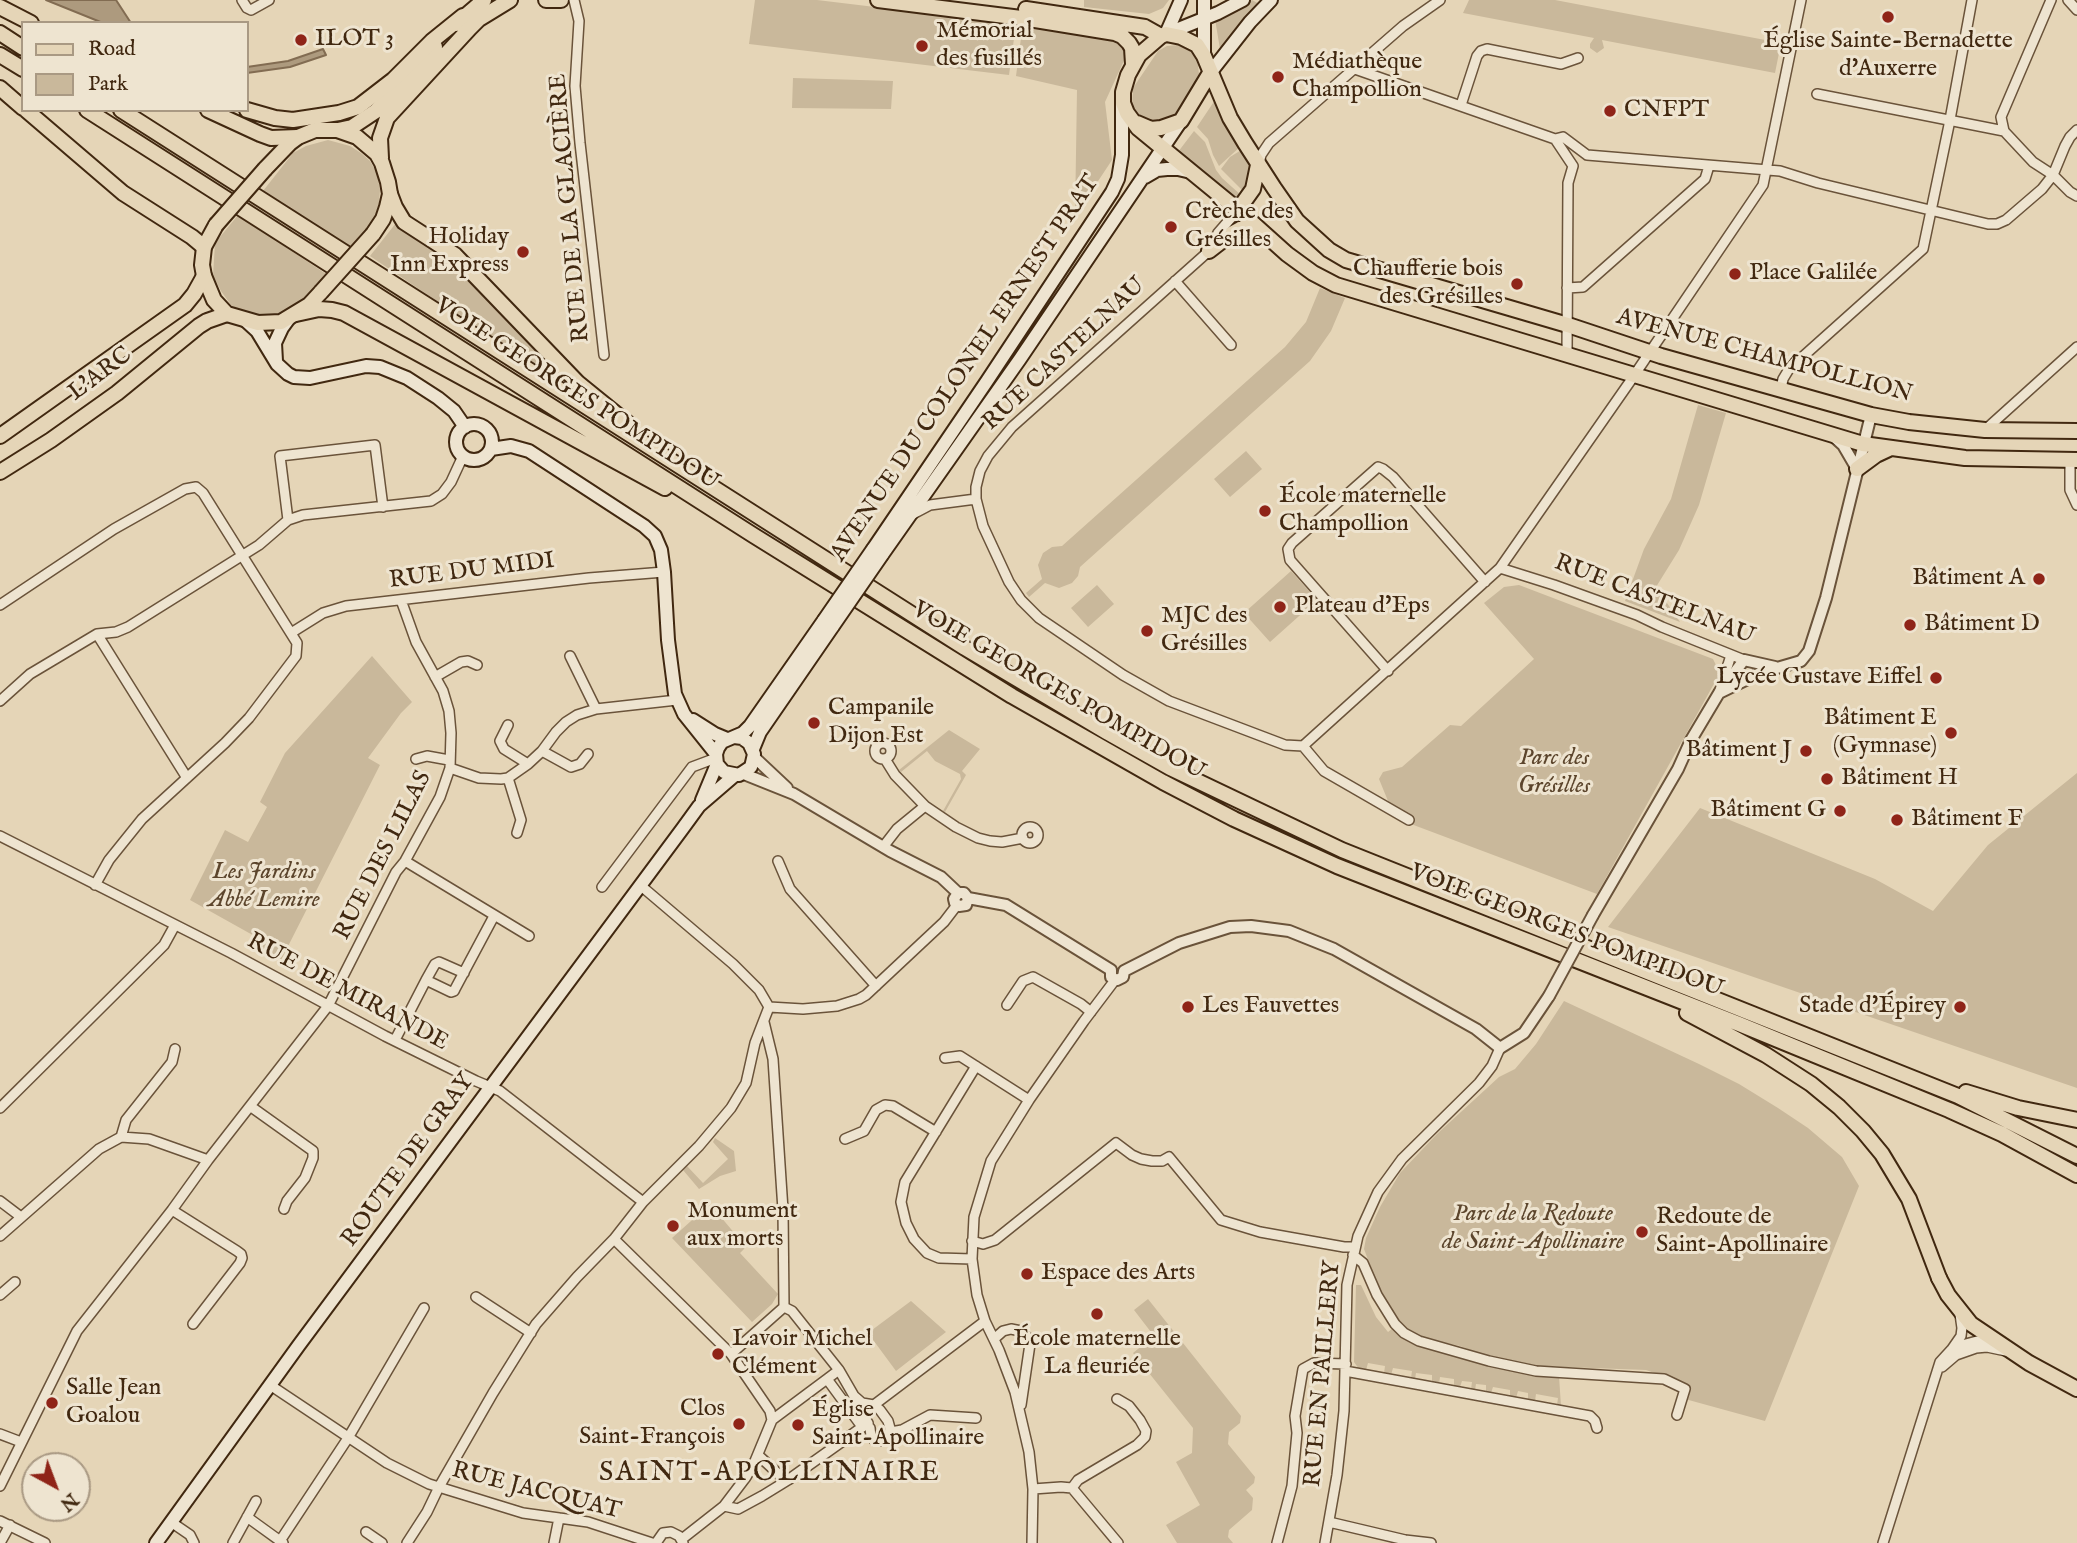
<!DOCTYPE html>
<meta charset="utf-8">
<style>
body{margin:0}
#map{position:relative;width:2077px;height:1543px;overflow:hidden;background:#e5d5b7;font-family:"IM FELL English",serif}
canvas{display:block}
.legend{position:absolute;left:21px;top:21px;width:228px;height:91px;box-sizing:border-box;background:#eee4d0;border:2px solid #a99983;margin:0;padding:9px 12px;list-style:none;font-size:21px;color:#412810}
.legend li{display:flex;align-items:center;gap:14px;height:35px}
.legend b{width:35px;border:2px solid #a99983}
.north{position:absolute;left:21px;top:1452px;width:70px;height:70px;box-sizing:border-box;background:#eee4d0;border:2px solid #a99983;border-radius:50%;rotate:139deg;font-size:19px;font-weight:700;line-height:28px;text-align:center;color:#412810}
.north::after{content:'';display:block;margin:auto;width:24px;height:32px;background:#8f2418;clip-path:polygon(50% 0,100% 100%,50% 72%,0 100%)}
</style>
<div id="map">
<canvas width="2077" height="1543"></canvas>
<ul class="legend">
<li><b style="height:9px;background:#e5d5b7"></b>Road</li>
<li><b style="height:19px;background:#c9b89b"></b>Park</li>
</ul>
<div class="north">N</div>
</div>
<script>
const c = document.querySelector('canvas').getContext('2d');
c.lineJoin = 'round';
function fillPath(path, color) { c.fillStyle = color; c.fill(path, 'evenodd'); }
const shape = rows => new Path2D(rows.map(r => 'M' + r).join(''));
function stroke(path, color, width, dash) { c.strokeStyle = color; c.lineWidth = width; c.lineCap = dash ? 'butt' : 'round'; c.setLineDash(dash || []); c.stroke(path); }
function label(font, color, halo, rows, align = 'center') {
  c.font = font + ' "IM FELL English",serif'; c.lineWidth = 6; c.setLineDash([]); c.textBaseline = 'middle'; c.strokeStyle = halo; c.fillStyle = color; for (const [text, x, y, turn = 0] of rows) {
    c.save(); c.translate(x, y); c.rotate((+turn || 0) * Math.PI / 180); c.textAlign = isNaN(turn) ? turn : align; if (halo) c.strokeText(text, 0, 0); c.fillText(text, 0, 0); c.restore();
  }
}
fillPath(shape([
 [755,0,817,0,1016,24,1009,75,749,44],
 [1084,0,1169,0,1163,8,1149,14,1084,7],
 [1252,0,1261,5,1220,49,1215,19,1237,10],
 [1469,0,1555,0,1781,43,1775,73,1602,40,1604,48,1597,53,1590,48,1590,44,1594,38,1463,13],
 [1023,23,1117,42,1127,54,1105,102,1112,160,1075,216,1077,90,1016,76],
 [1178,45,1189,50,1194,56,1198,65,1199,74,1188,98,1174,117,1154,126,1137,116,1132,106,1133,88,1158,51,1167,46],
 [793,78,893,81,891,109,792,108],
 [1217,97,1241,146,1219,166,1213,155,1208,139,1197,127],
 [1194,131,1205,142,1216,170,1222,178,1242,196,1238,199,1231,198,1178,152],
 [328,140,350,146,361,153,370,161,377,173,380,190,379,203,375,217,368,227,350,247,263,191,293,153,306,146],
 [1243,149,1251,166,1245,193,1221,169,1230,157],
 [238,215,326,274,305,298,290,310,276,316,257,317,244,313,231,305,221,291,213,276,215,243],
 [396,223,468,277,579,394,453,312,370,256],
 [1320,288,1345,298,1331,331,1310,361,1080,567,1078,576,1072,583,1059,588,1045,583,1029,597,1026,593,1042,579,1038,565,1043,553,1052,547,1062,546,1285,347,1306,322],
 [1698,405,1726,413,1699,505,1679,550,1656,587,1680,622,1625,601,1644,549,1671,499],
 [1246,451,1262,469,1230,497,1214,479],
 [1291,571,1317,600,1270,642,1244,613],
 [1097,585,1114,604,1088,627,1071,608],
 [1519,585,1713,659,1720,673,1597,894,1395,818,1379,779,1383,772,1402,767,1450,725,1461,726,1534,659,1484,603,1504,587],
 [372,656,412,702,401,713,368,758,380,765,280,962,253,948,258,938,190,900,225,830,248,842,267,807,260,802,285,753],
 [949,730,980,749,962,771,966,775,945,812,943,811,961,779,960,774,935,761,927,751,901,772,899,770],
 [2077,773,2077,1088,1608,927,1700,808,1875,879,1933,911,1988,845],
 [1564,1001,1699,1064,1739,1084,1778,1108,1808,1128,1842,1157,1859,1186,1765,1421,1685,1399,1688,1385,1646,1370,1539,1366,1484,1355,1460,1346,1420,1337,1408,1329,1396,1318,1381,1294,1364,1249,1366,1238,1380,1207,1400,1173,1437,1134,1499,1077,1515,1069,1536,1044],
 [715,1138,734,1151,736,1171,720,1176,699,1189,683,1170,687,1166,703,1183,728,1159,713,1142],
 [710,1204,746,1247,740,1253,778,1294,772,1304,752,1322,672,1238],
 [1356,1285,1361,1285,1376,1317,1388,1332,1394,1327,1416,1344,1434,1350,1559,1376,1561,1406,1557,1405,1558,1398,1536,1394,1535,1401,1528,1400,1528,1393,1518,1391,1516,1398,1510,1397,1510,1390,1493,1387,1491,1393,1486,1392,1486,1385,1476,1384,1475,1390,1471,1389,1472,1382,1462,1381,1460,1387,1454,1386,1454,1379,1440,1377,1439,1384,1432,1382,1432,1375,1416,1373,1415,1379,1411,1378,1412,1371,1393,1368,1391,1375,1384,1373,1385,1366,1368,1363,1366,1370,1359,1369,1354,1362],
 [1148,1299,1241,1416,1240,1423,1229,1432,1228,1444,1255,1477,1254,1483,1246,1490,1253,1498,1252,1510,1229,1530,1228,1537,1233,1543,1177,1543,1166,1525,1200,1505,1176,1462,1192,1453,1193,1428,1133,1353,1154,1336,1134,1310],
 [911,1301,946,1332,896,1371,868,1333]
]), '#c9b89b');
const water = shape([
 [46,0,116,0,131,23,103,23,46,0],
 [323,49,326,55,290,67,247,73,247,67,288,61,323,49]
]);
fillPath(water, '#ad9a7e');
stroke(water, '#826c52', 2);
const minor = shape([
 [242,0,247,8,251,10,269,0],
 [574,0,579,21,575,86,580,143,604,355],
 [2068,0,2077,10],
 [1355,69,1555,139],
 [1817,94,2004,131],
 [1461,105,1477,56,1481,51,1487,49,1561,64,1578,58],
 [2077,130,2070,137,2065,146,2053,175,2070,192,2077,196],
 [1587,155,1780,171,1818,183,1988,224,1997,224,2006,220,2042,189,2053,175,2033,162,2004,131,2001,117,2051,0],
 [1259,164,1261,155,1269,143,1403,26,1440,0],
 [1573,166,1555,139,1563,137,1587,155],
 [1238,210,1218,233,1209,251,1012,427,988,456,980,471,976,487,976,499,983,526,1009,582,1021,600,1039,618,1123,675,1169,701,1285,745,1303,746,1500,568,1554,585,1637,615,1662,627,1744,660],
 [1175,281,1231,345],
 [1567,288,1583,287,1705,179,1709,166],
 [1567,354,1568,183,1573,166],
 [1781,389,1783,379,1789,369,1923,249,1949,125,1972,0],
 [1985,430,2077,347],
 [2070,460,2070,490,2077,505],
 [913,514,930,505,976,499],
 [288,520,280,456,375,445,383,507],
 [1500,568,1629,383,1763,185,1801,0],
 [0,605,114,529,185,489,196,487,203,493,297,643,296,656,249,718,225,743,142,819,109,860,95,885],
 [291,633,323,613,346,606,589,578,664,572],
 [97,634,187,778],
 [570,656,596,709,677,700],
 [1388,671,1290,560,1288,549,1292,543,1378,467,1383,469,1393,477,1485,582],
 [435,677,461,662,468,661,477,665],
 [1720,690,1731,655],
 [0,701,30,674,97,634,116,632,128,627,259,545,288,520,303,515,431,501,442,494,451,482,463,456],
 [508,725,500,741,504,749,528,764,542,751],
 '875 751a8 8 0 1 1 16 0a8 8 0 1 1-16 0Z',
 [1303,746,1324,771,1409,820],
 [588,754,580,764,571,767,542,751,556,732,566,722,577,715,596,709],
 [416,759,427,756,449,760],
 [885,759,895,775,925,806,956,827,978,838,990,841,1002,842,1023,838],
 [450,768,479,778,501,779,508,778,528,764],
 [508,778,521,820,517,833],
 '1022 835a8 8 0 1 1 16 0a8 8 0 1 1-16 0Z',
 [0,836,231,953,385,1036,476,1081,500,1091,643,1202],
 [883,847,897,829,925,806],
 [405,861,529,936],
 [778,861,790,889,876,986],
 [640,885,733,964,759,990,769,1007],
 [602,887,692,767,716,758],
 [464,973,439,962,435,964,426,980,451,992,454,991,455,989,494,916],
 [1007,1005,1023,981,1033,977,1081,1004,1091,1012],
 [769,1007,803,1009,837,1006,859,999,866,995,944,922,957,905],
 [764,1022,773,1059,783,1210,784,1307,792,1311,839,1370],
 [395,1040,426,980],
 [945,1058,960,1056,1029,1100],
 [250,1106,313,1151,313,1158,305,1178,287,1201,284,1209],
 [0,1108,164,945,175,925],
 [121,1137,126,1120,172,1062,175,1049],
 [845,1139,864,1131,876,1110,885,1105,893,1106,936,1132],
 [0,1201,21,1217],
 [172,1210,237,1251,241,1254,242,1258,240,1263,193,1324],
 [0,1236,99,1149,121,1137,149,1139,208,1160],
 [972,1241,983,1244,995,1240,1116,1143,1132,1155,1141,1159,1152,1161,1162,1161,1169,1157,1221,1220,1260,1232,1344,1247,1355,1247],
 [1353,1255,1363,1263,1377,1295,1395,1324,1404,1333,1419,1341,1489,1361,1536,1371,1664,1379,1685,1389,1677,1415],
 [972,1259,939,1258,927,1253,914,1239,906,1223,901,1202,905,1182,976,1066],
 [0,1295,15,1282],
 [476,1297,531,1333],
 [994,1339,1003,1331,1011,1329,1021,1331,1028,1338,1030,1344,1021,1405],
 [1952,1349,1961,1336,1962,1328,1960,1314],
 [731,1354,784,1307],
 [1942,1367,1956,1355,1976,1348,1987,1347,2006,1351],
 [839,1370,854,1396,862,1403,874,1405,880,1410,888,1421,891,1432,885,1441,875,1441,871,1436,870,1428,866,1424,860,1424,827,1379,839,1370],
 [1345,1371,1590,1416,1595,1421,1597,1428],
 [270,1385,387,1463,429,1484,523,1513,588,1522,652,1543],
 [772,1420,827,1379],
 [891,1432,902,1430,930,1415,976,1418],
 [0,1434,21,1442],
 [758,1455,786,1481],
 [0,1486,77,1331,172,1210,208,1160,328,1006,396,872,405,861,440,797,450,768,451,733,449,711,443,691,416,642,401,600],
 [1072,1488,1078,1480,1137,1445,1145,1437,1146,1431,1140,1420,1129,1406,1117,1399],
 [1033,1489,1061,1487,1072,1488,1118,1543],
 [724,1506,738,1509,762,1496,788,1480,854,1433,868,1423,862,1414,985,1321],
 [247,1517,283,1543],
 [0,1521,45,1543],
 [171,1522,190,1535,194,1543],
 [1329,1522,1405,1540,1431,1543],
 [366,1532,382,1543],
 [682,1539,724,1506,746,1477,755,1461,772,1420,770,1411,731,1354,614,1239,643,1202,699,1146,731,1108,746,1083,755,1043,769,1007],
 [280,1541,348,1438,424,1308],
 [0,1543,10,1525],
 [233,1543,256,1501],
 [407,1543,427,1512,439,1487,493,1393,536,1324,577,1277,614,1239],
 [554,1543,559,1518],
 [656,1543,663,1533,671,1532,679,1536,683,1543],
 [1032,1543,1033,1489,1029,1452,1015,1392,999,1350,985,1321,977,1295,972,1259,974,1217,991,1161,1029,1100,1084,1021,1115,980],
 [1277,1543,1292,1486,1297,1433,1295,1416,1303,1369,1314,1363,1346,1364],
 [1325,1543,1337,1475,1344,1411,1347,1285,1358,1236,1378,1192,1402,1159,1479,1083,1492,1066,1500,1048],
 [1883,1543,1940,1362,1951,1350,1958,1346,1977,1341,1995,1341]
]);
const tertiary = shape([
 [1833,436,1843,445,1857,469],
 [1719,693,1760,673,1801,661,1809,651,1826,598,1871,415],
 [754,757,787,788],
 [744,774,794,794,890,851,941,877,958,893],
 [958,893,964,893,968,898,1006,905,1111,970],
 [958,893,954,899,955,903,959,906,966,905,968,898],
 [1593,915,1678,769,1691,740,1719,693,1744,660,1775,667],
 [1111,970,1111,977,1117,980,1123,977,1124,971],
 [1124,971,1179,943,1230,927,1251,926,1289,931,1334,949,1476,1029,1500,1048,1524,1033,1549,996]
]);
const secondary = shape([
 [1204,0,1204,56],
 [1166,34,1218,13,1243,0],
 [1166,34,1181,0],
 [1210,73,1250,22,1271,0],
 [1145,177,1157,170,1167,169,1178,169,1191,172],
 [245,320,257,331,277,364,288,374,294,377,310,378,366,366,380,367,407,378,438,398,454,411,465,427],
 [276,361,275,343,282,328,290,317],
 '456 442a18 18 0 1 1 36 0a18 18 0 1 1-36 0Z',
 [491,449,511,446,529,451,644,526,655,536,661,550,664,572,668,640,675,694,684,714,716,754],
 [873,549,987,381,1112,192,1118,179,1122,155,1122,103],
 [882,555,1020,359,1181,121],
 [693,720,715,734,727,739],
 [734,737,742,738,749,743,754,754,751,767,739,775,724,772,717,764,716,754,718,748,722,742,743,733,750,726,824,620],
 [753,749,760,732,833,626],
 [702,800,717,764],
 [156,1543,299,1345,683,828,699,806,735,775]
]);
const primary = shape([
 [546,0,561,0],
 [878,0,1029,19,1115,33,1122,36,1129,43,1132,48,1133,64],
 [1026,9,1145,27,1161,36],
 [456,24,484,0],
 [1137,123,1151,129,1161,128,1181,121,1210,73],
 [338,130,352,127,376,111,435,47],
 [381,158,380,138,387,118,470,28,479,19,510,0],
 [265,169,290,143,298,137,315,130,337,130,357,137,377,154,382,163,388,182,390,194,387,207,383,219,373,234],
 [1238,210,1253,189,1258,165],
 [216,225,204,247,202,265,204,276,214,300,227,314,258,323,281,322,309,305,321,292],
 [1209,251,1231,234,1240,229,1247,228,1261,232],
 [2077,431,1985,430,1909,422,1871,415,1661,356,1571,326,1346,260,1329,250,1297,221,1274,188,1245,143,1230,118,1204,56,1197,45,1181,37,1166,34,1161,36,1139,55,1128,75,1123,92,1123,103,1127,113,1138,128,1238,210,1287,254,1313,273,1336,285,1863,444,1965,458,2077,460],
 [1857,469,1876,455,1891,448],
 [1939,1278,1948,1295,1971,1324,2029,1363,2077,1389]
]);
const trunk = shape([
 [0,7,31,23],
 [0,33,23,48],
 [0,55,23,69],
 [0,88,23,108],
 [26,110,123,193,192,237,204,247],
 [87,110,753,535,1012,696,1163,782,1234,819,1337,866,1739,1024,1949,1110,2002,1134,2077,1175],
 [121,110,965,648,1108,733,1170,768,1342,850,1958,1096,2077,1156],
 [208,110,260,134,271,138,298,137],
 [247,110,275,118,293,120,339,113,358,107,393,80,432,41,463,16],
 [390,194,395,207,404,222,455,255,578,383,631,426],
 [296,314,319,309,332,310,344,313,665,488],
 [0,436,185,305,194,294,204,276],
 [0,472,51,440,117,393,199,326,207,321,227,314],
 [1687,1013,1766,1055,1811,1084,1839,1107,1863,1131,1882,1154,1909,1199,1939,1278],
 [1966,1092,2018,1108,2077,1120]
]);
stroke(minor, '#6a533a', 12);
stroke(tertiary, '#6a533a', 14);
stroke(secondary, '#412810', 16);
stroke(primary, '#412810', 18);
stroke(trunk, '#412810', 18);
stroke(minor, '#eee4d0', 9);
stroke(tertiary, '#eee4d0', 10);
stroke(secondary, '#eee4d0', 12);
stroke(primary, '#e5d5b7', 14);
stroke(trunk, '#e5d5b7', 14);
const tertiaryBridge = shape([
 [1549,996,1593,915]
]);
const secondaryBridge = shape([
 [824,620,873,549],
 [833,626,882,555]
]);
const primaryBridge = shape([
 [216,225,265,169],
 [321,292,373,234]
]);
stroke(tertiaryBridge, '#6a533a', 14, []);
stroke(secondaryBridge, '#412810', 16, []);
stroke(primaryBridge, '#412810', 18, []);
stroke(tertiaryBridge, '#eee4d0', 10);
stroke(secondaryBridge, '#eee4d0', 12);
stroke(primaryBridge, '#e5d5b7', 14);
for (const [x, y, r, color] of [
 [1888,17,7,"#8f2418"],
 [301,40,7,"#8f2418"],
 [922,46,7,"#8f2418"],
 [1278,77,7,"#8f2418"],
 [1610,111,7,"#8f2418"],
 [1171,227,7,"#8f2418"],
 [523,252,7,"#8f2418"],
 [1735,274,7,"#8f2418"],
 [1517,284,7,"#8f2418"],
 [1265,511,7,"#8f2418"],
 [2039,579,7,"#8f2418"],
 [1280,607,7,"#8f2418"],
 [1910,625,7,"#8f2418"],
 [1147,631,7,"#8f2418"],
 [1936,678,7,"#8f2418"],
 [814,723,7,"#8f2418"],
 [1951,733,7,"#8f2418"],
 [1806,751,7,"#8f2418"],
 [1827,779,7,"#8f2418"],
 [1840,811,7,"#8f2418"],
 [1897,820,7,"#8f2418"],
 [1188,1007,7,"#8f2418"],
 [1960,1007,7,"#8f2418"],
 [673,1226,7,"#8f2418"],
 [1642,1232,7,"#8f2418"],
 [1027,1274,7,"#8f2418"],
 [1097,1314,7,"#8f2418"],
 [718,1354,7,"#8f2418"],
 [52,1403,7,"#8f2418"],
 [739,1424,7,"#8f2418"],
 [798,1425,7,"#8f2418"]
]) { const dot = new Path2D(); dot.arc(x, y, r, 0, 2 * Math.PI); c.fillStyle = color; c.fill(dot); stroke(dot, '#eee4d0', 2.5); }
label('24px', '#412810', '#eee4d0', [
 ["Mémorial",936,32],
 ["des fusillés",936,60],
 ["ILOT 3",315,40],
 ["Église Sainte-Bernadette",1888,42,"center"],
 ["d'Auxerre",1888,70,"center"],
 ["Médiathèque",1292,63],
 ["Champollion",1292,91],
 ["CNFPT",1624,111],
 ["Crèche des",1185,213],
 ["Grésilles",1185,241],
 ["Holiday",509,238,"right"],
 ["Inn Express",509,266,"right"],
 ["Chaufferie bois",1503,270,"right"],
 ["des Grésilles",1503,298,"right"],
 ["Place Galilée",1749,274],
 ["École maternelle",1279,497],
 ["Champollion",1279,525],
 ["Bâtiment A",2025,579,"right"],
 ["Plateau d'Eps",1294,607],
 ["MJC des",1161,617],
 ["Grésilles",1161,645],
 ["Bâtiment D",1924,625],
 ["Lycée Gustave Eiffel",1922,678,"right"],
 ["Campanile",828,709],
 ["Dijon Est",828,737],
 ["Bâtiment E",1937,719,"right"],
 ["(Gymnase)",1937,747,"right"],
 ["Bâtiment J",1792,751,"right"],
 ["Bâtiment H",1841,779],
 ["Bâtiment G",1826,811,"right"],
 ["Bâtiment F",1911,820],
 ["Les Fauvettes",1202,1007],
 ["Stade d'Épirey",1946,1007,"right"],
 ["Monument",687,1212],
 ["aux morts",687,1240],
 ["Redoute de",1656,1218],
 ["Saint-Apollinaire",1656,1246],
 ["Espace des Arts",1041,1274],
 ["Lavoir Michel",732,1340],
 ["Clément",732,1368],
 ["École maternelle",1097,1340,"center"],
 ["La fleuriée",1097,1368,"center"],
 ["Salle Jean",66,1389],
 ["Goalou",66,1417],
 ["Clos",725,1410,"right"],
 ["Saint-François",725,1438,"right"],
 ["Église",812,1411],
 ["Saint-Apollinaire",812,1439]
], 'left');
label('24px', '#412810', '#eee4d0', [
 ["RUE DE LA GLACIÈRE",571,208,-95],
 ["RUE CASTELNAU",1065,355,-43],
 ["AVENUE CHAMPOLLION",1764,357,15],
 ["AVENUE DU COLONEL ERNEST PRAT",966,369,-56],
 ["L'ARC",101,375,-37],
 ["VOIE GEORGES POMPIDOU",576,395,33],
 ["RUE DU MIDI",472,572,-7],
 ["RUE CASTELNAU",1654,601,21],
 ["VOIE GEORGES POMPIDOU",1058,692,30],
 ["RUE DES LILAS",384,856,-63],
 ["VOIE GEORGES POMPIDOU",1566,932,21],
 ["RUE DE MIRANDE",347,993,28],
 ["ROUTE DE GRAY",409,1161,-54],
 ["RUE EN PAILLERY",1324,1374,-85],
 ["RUE JACQUAT",536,1492,14]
]);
label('italic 24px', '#5c452c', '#eee4d0', [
 ["Parc des",1554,759],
 ["Grésilles",1554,787],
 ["Les Jardins",264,873],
 ["Abbé Lemire",264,901],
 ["Parc de la Redoute",1533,1215],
 ["de Saint-Apollinaire",1533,1243]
]);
c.letterSpacing = '2px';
label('28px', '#412810', '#eee4d0', [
 ["SAINT-APOLLINAIRE",770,1474]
]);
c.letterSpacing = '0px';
</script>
